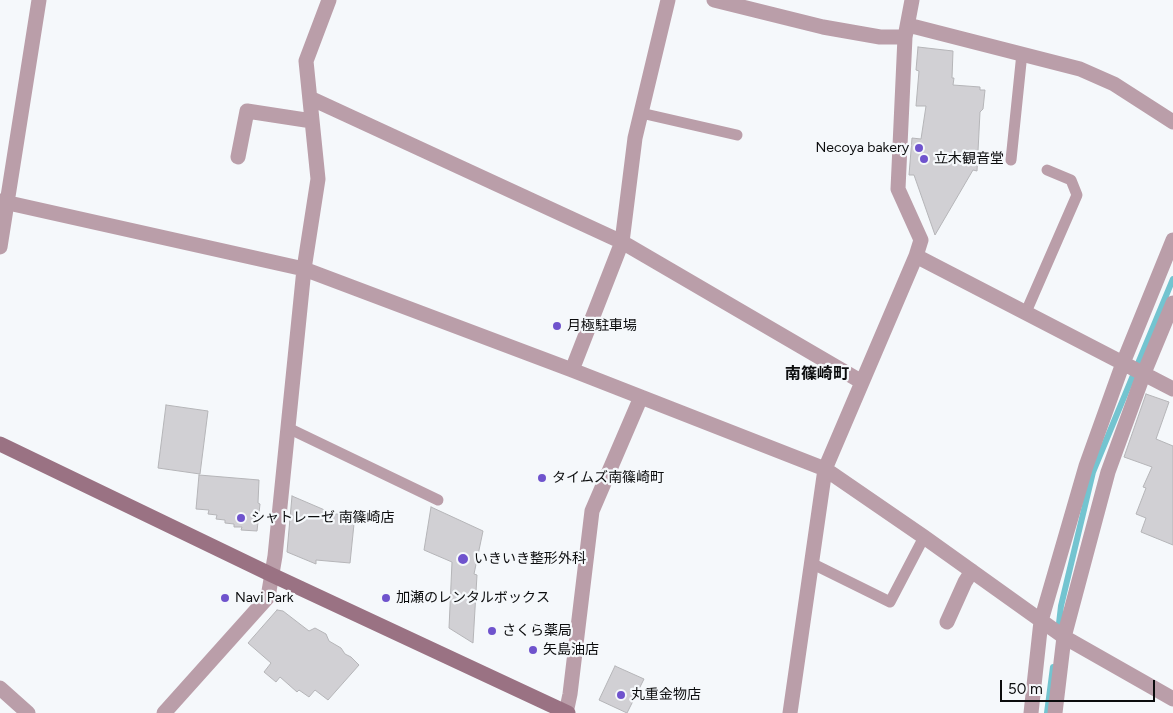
<!DOCTYPE html>
<meta charset="utf-8">
<style>
body{margin:0}
#map{position:relative;width:1173px;height:713px;overflow:hidden;background:#f5f8fb;font-family:Figtree,sans-serif}
canvas{display:block}
.scale{position:absolute;left:1000px;top:680px;width:155px;height:22px;box-sizing:border-box;border:2px solid #0b0c0d;border-top:0;padding-left:6px;font-size:15px;line-height:18px;white-space:nowrap;color:#0b0c0d;-webkit-text-stroke:4px #f5f8fb;paint-order:stroke}
</style>
<div id="map">
<canvas width="1173" height="713"></canvas>
<div class="scale">50 m</div>
</div>
<script>
const c = document.querySelector('canvas').getContext('2d');
c.lineJoin = 'round';
const shape = rows => new Path2D(rows.map(r => 'M' + r).join(''));
function stroke(path, color, width, dash) { c.strokeStyle = color; c.lineWidth = width; c.lineCap = dash ? 'butt' : 'round'; c.setLineDash(dash || []); c.stroke(path); }
function fillPath(path, color) { c.fillStyle = color; c.fill(path, 'evenodd'); }
function label(font, color, halo, rows, align = 'center') {
  c.font = font + ' Figtree,"Noto Sans JP",sans-serif'; c.lineWidth = 4.5; c.setLineDash([]); c.textBaseline = 'middle'; c.strokeStyle = halo; c.fillStyle = color; for (const [text, x, y, turn = 0] of rows) {
    c.save(); c.translate(x, y); c.rotate((+turn || 0) * Math.PI / 180); c.textAlign = isNaN(turn) ? turn : align; if (halo) c.strokeText(text, 0, 0); c.fillText(text, 0, 0); c.restore();
  }
}
stroke(shape([
 [1058,632,1061,606,1093,472,1173,279],
 [1047,713,1053,667]
]), '#73c4d0', 6);
const building = shape([
 [918,47,953,51,952,78,954,78,953,85,980,87,980,90,985,90,983,109,980,112,977,171,973,170,935,235,914,175,909,175,912,138,921,139,926,106,916,106,919,71,916,70,918,47],
 [1146,394,1169,402,1156,439,1173,446,1173,545,1141,532,1146,518,1136,514,1146,488,1143,487,1152,467,1124,457,1146,394],
 [166,405,208,411,200,474,158,468,166,405],
 [199,475,259,480,258,503,260,504,257,531,241,530,242,527,234,527,234,524,225,523,225,520,216,519,217,515,208,514,209,510,196,509,199,475],
 [292,496,334,514,339,514,354,524,350,563,316,560,316,564,287,552,292,496],
 [431,507,483,531,474,574,477,575,473,643,449,628,452,562,424,550,431,507],
 [277,610,283,611,309,631,315,628,326,634,329,641,341,648,345,654,351,657,359,665,328,700,315,690,309,697,299,690,297,692,280,677,276,682,264,672,271,663,248,643,277,610],
 [615,666,644,679,627,713,599,700,615,666]
]);
fillPath(building, '#d1d0d4');
stroke(building, '#b5b5b8', 1);
stroke(shape([
 [641,113,737,135],
 [1011,160,1022,53],
 [1026,312,1077,195,1071,180,1047,170],
 [288,428,438,500],
 [811,563,890,602,924,537]
]), '#ba9ea9', 11);
stroke(shape([
 [714,0,823,27,880,37,905,37],
 [908,25,1080,69,1114,84,1173,122],
 [310,98,622,242,862,382],
 [238,157,247,111,312,121],
 [0,201,304,269,572,370,825,469,924,537,1064,637,1173,699],
 [0,247,39,0],
 [916,256,1173,389],
 [572,370,622,242,635,138,668,0],
 [947,622,965,582,972,571],
 [0,688,28,713],
 [164,713,268,597,275,556,304,269,318,179,306,61,329,0],
 [566,713,570,694,592,511,641,397],
 [790,713,825,469,916,256,921,240,898,189,905,37,912,0],
 [1031,713,1041,621,1086,466,1123,363,1173,240],
 [1055,713,1064,637,1108,472,1144,373,1173,303]
]), '#ba9ea9', 15);
stroke(shape([
 [0,444,272,575,568,713]
]), '#9a7283', 15);
for (const [x, y, r, color] of [
 [919,148,5,"#6f53cd"],
 [924,159,5,"#6f53cd"],
 [557,326,5,"#6f53cd"],
 [542,478,5,"#6f53cd"],
 [241,518,5,"#6f53cd"],
 [463,559,6,"#6f53cd"],
 [225,598,5,"#6f53cd"],
 [386,598,5,"#6f53cd"],
 [492,631,5,"#6f53cd"],
 [533,650,5,"#6f53cd"],
 [621,695,5,"#6f53cd"]
]) { const dot = new Path2D(); dot.arc(x, y, r, 0, 2 * Math.PI); c.fillStyle = color; c.fill(dot); stroke(dot, '#f5f8fb', 2); }
label('14px', '#0b0c0d', '#f5f8fb', [
 ["Necoya bakery",909,148,"right"],
 ["立木観音堂",934,159],
 ["月極駐車場",567,326],
 ["タイムズ南篠崎町",552,478],
 ["シャトレーゼ 南篠崎店",251,518],
 ["いきいき整形外科",474,559],
 ["Navi Park",235,598],
 ["加瀬のレンタルボックス",396,598],
 ["さくら薬局",502,631],
 ["矢島油店",543,650],
 ["丸重金物店",631,695]
], 'left');
label('bold 16px', '#0b0c0d', '#f5f8fb', [
 ["南篠崎町",817,374]
]);
</script>
